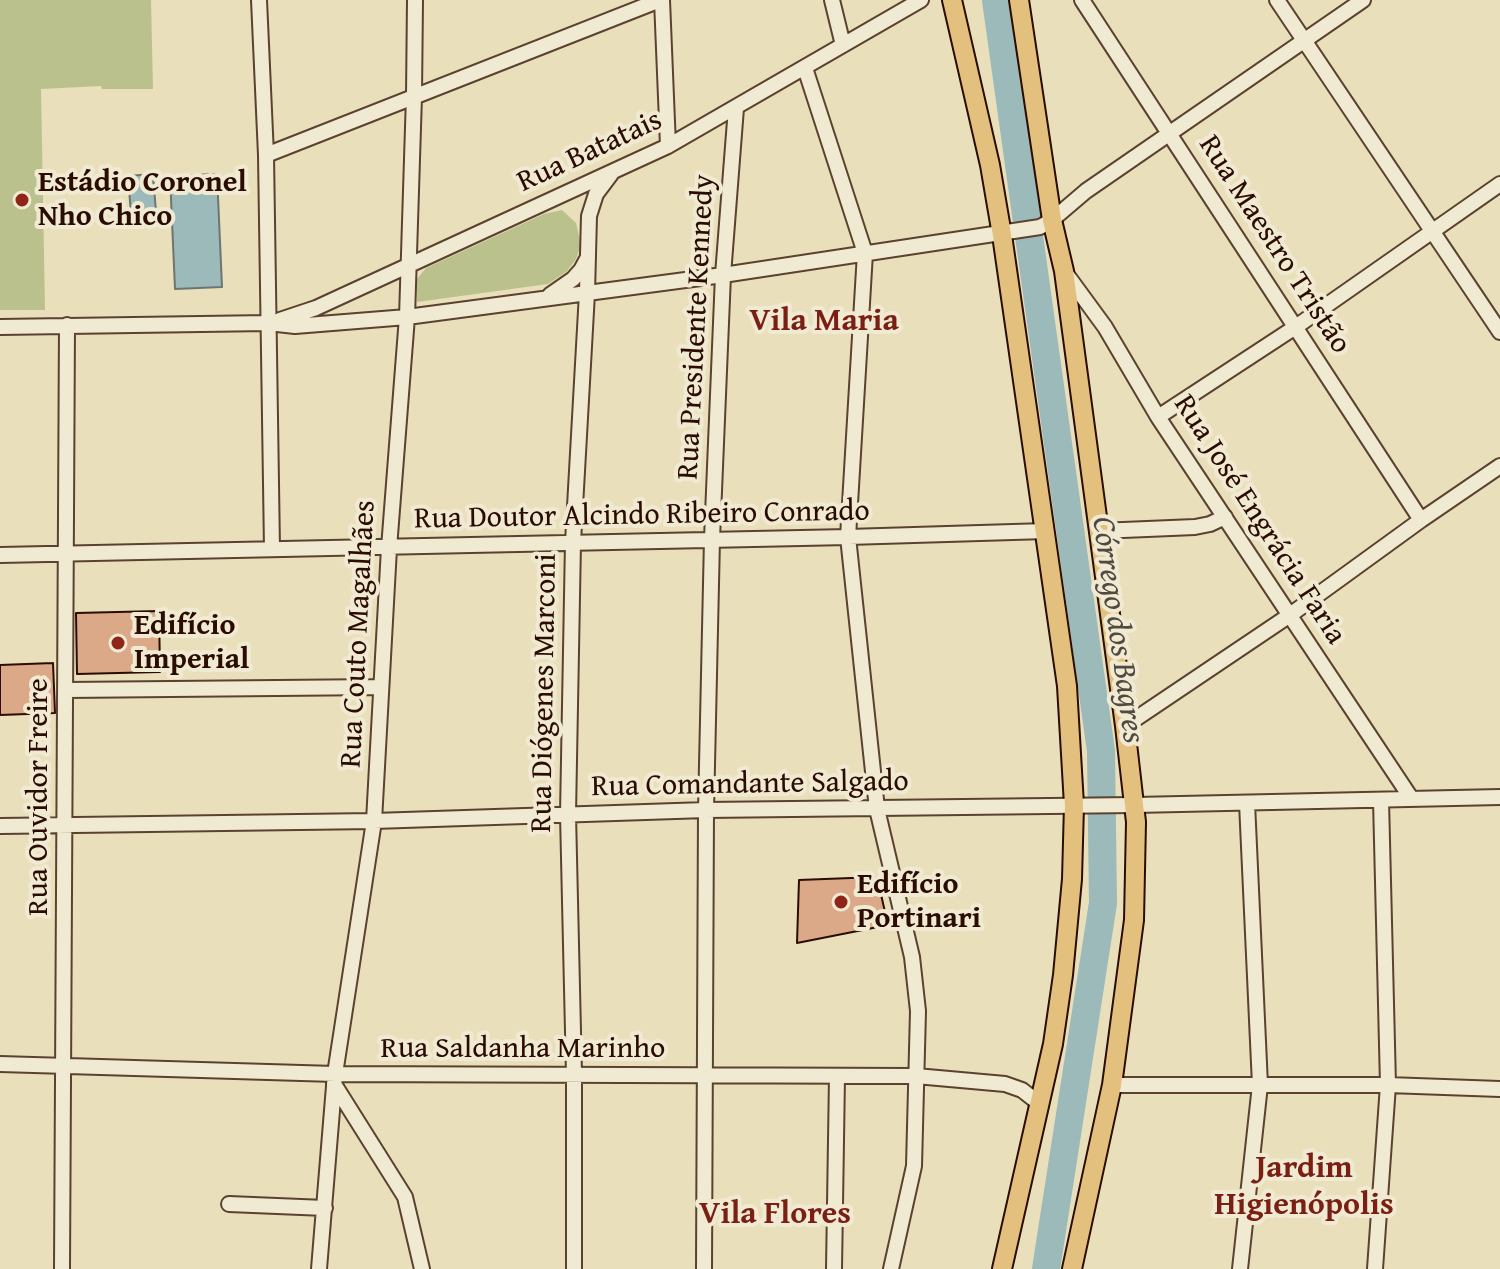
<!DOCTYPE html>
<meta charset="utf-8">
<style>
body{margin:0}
canvas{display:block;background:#e9dfbb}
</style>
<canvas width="1500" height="1269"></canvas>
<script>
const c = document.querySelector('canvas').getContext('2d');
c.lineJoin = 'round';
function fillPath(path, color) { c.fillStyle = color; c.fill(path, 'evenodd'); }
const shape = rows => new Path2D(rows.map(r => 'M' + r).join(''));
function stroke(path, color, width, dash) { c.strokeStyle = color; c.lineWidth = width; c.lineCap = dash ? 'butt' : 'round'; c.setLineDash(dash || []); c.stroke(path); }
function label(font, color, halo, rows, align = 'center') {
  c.font = font + ' "Gentium Book Plus",serif'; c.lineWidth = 8; c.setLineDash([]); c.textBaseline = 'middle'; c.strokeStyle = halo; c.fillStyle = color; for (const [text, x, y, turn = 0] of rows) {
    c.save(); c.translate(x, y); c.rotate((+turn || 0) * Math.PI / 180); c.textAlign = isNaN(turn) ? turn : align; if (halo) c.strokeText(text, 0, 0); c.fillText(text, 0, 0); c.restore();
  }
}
fillPath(shape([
 [0,0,151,0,153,89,102,89,101,86,41,89,45,310,0,310],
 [562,210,576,223,581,245,576,259,567,271,548,284,417,302,417,279,426,268,544,214]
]), '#bac18d');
const water = shape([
 [153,174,157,225,132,227,128,176,153,174],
 [217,174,222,287,175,289,170,176,217,174]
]);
fillPath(water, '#9cbaba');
stroke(water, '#6e7570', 2);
stroke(shape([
 [996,0,1101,751,1103,903,1046,1269]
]), '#9cbaba', 28);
const building = shape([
 [159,611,160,672,77,674,76,613,159,611],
 [53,663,55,713,0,715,0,665,53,663],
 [877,877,888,925,797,943,799,880,877,877]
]);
fillPath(building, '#dba888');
stroke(building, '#2a0d00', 2);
const minor = shape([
 [259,0,266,155,272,549],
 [662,0,668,146],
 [832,0,843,45],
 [1082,0,1421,520],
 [1277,0,1500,332],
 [805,68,865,253,848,537,877,809,912,957,918,1011,914,1166,891,1269],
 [266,155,660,0],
 [1064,271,1105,327,1158,417,1411,798],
 [550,295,573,279,581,270,588,257],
 [280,320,316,308,668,146,921,0],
 [0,327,268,323,295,326,407,317,723,275,1040,227,1052,220,1086,191,1363,0],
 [1158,417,1297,326,1500,184],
 [1099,531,1195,527,1210,524,1225,517],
 [0,555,848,537,1046,531],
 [66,690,381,687],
 [1125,726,1290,615,1421,520,1500,466],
 [0,826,374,821,706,810,1135,805,1500,797],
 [0,1064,335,1074,916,1076,1005,1084,1022,1090,1040,1104],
 [334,1084,405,1197,422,1269],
 [1112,1085,1388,1085,1500,1089],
 [229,1204,325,1208],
 [62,1269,67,325],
 [319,1269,335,1074,374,821,389,548,407,317,414,96,415,0],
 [574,1269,574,1075,568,814,573,542,587,293,589,216,596,194,611,174],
 [704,1269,706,810,712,539,723,275,736,108],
 [834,1269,837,1076],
 [1240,1269,1260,1085,1247,803],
 [1375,1269,1388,1085,1381,800]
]);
const major = shape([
 [952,0,990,165,1002,235,1067,686,1074,805,1072,879,1063,975,1053,1044,1002,1269],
 [1019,0,1052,220,1064,271,1125,726,1136,822,1134,920,1112,1085,1072,1269]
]);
stroke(minor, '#5a422f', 18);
stroke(major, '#2a0d00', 22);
stroke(minor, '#f1ead3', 14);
stroke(major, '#e4c07e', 18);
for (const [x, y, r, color] of [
 [22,200,8,"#8f2418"],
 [118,643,8,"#8f2418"],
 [841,902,8,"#8f2418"]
]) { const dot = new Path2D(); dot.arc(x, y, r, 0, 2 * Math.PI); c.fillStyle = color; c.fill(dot); stroke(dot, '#f1ead3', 3); }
label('30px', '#2a0d00', '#f1ead3', [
 ["Rua Batatais",590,152,-25],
 ["Rua Maestro Tristão",1274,245,57],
 ["Rua Presidente Kennedy",697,327,-87],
 ["Rua Doutor Alcindo Ribeiro Conrado",642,516,-1],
 ["Rua José Engrácia Faria",1259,520,57],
 ["Rua Couto Magalhães",359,634,-87],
 ["Rua Diógenes Marconi",545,693,-89],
 ["Rua Comandante Salgado",750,785,-1],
 ["Rua Ouvidor Freire",39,797,-90],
 ["Rua Saldanha Marinho",523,1049]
]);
label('bold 30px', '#2a0d00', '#f1ead3', [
 ["Estádio Coronel",38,183],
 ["Nho Chico",38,217],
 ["Edifício",134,626],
 ["Imperial",134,660],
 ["Edifício",857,885],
 ["Portinari",857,919]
], 'left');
label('bold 32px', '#7a1f14', '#f1ead3', [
 ["Vila Maria",824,322],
 ["Jardim",1304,1169],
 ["Higienópolis",1304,1206],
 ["Vila Flores",775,1215]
]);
label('italic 32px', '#524a41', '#f1ead3', [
 ["Córrego dos Bagres",1117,630,82]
]);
</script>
